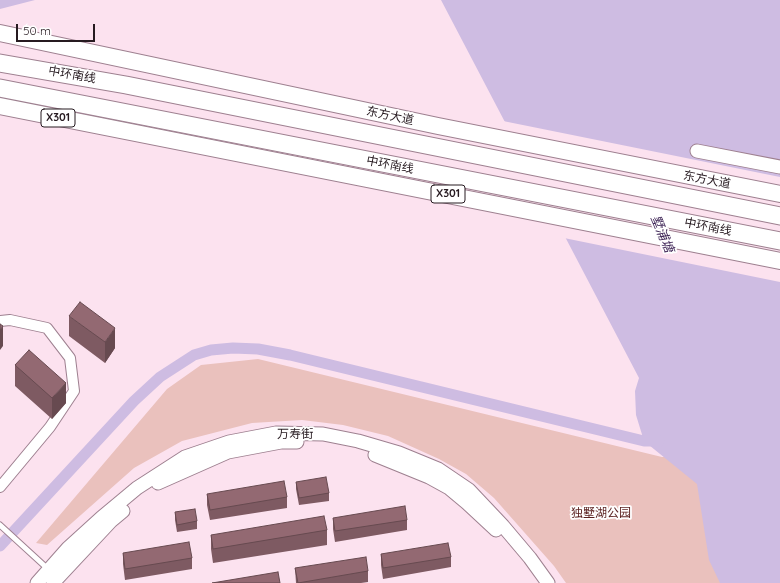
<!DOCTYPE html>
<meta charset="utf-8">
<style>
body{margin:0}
#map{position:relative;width:780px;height:583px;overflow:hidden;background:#fce2ef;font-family:Quicksand,sans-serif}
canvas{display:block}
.scale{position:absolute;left:16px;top:24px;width:79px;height:18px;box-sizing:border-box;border:2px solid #261a20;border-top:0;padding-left:5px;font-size:12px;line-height:14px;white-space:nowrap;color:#261a20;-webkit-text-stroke:3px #fff;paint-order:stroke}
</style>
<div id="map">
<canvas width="780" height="583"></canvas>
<div class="scale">50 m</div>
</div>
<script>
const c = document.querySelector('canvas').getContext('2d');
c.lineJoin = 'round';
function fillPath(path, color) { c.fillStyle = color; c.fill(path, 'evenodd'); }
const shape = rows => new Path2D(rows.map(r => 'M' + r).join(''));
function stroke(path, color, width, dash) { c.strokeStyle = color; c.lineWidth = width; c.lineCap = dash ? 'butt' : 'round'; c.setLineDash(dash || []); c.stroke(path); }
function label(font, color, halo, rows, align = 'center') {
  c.font = font + ' Quicksand,"Noto Sans SC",sans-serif'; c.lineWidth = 3.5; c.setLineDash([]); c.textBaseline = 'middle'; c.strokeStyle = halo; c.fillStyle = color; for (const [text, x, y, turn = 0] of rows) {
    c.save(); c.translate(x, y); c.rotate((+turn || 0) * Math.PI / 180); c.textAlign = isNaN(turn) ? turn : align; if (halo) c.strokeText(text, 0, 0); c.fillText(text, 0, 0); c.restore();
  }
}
fillPath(shape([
 [258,359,662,457,696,457,767,583,566,583,554,566,494,498,466,474,439,459,388,436,343,425,302,420,252,423,182,441,134,468,47,545,36,543,167,389,201,365]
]), '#eac1bd');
fillPath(shape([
 [0,0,35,0,0,9],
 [441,0,780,0,780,583,720,583,709,560,697,484,644,441,636,415,635,391,639,378]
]), '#cebce2');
fillPath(shape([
 [503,121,780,177,780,282,564,238]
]), '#fce2ef');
stroke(shape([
 [0,546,134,401,160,377,194,355,211,350,233,348,258,349,290,355,644,441,659,441]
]), '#cebce2', 11);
const service = shape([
 [0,525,48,569]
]);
const minor = shape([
 [0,321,10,320,47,328,70,358,74,391,50,427,0,487]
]);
const tertiary = shape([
 [697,151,780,167],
 [375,455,429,477,449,488,467,503,496,530],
 [158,483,228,452,281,442,297,442],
 [37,583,68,548,101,518,137,488,185,457,229,442,276,433,323,434,358,441,399,453,438,469,469,490,503,526,530,558,548,583],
 [53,583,111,521,123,511]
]);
const primary = shape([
 [0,33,438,126,780,194],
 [0,106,780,261]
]);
const trunk = shape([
 [0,63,126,85,780,216],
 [0,88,780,241]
]);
stroke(service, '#9e8090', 7);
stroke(minor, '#9e8090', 12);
stroke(tertiary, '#9e8090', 15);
stroke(primary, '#9e8090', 18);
stroke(trunk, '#9e8090', 19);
stroke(service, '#fff', 5);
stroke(minor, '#fff', 10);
stroke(tertiary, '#fff', 13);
stroke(primary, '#fff', 16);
stroke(trunk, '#fff', 17);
fillPath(shape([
 [69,316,115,348,105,363,69,336],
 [15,365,66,403,52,419,15,386],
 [296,482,329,493,329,501,299,505,296,489],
 [207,494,287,497,287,508,210,520,207,505],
 [175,512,197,521,197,529,177,532,175,520],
 [333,518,407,520,407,530,335,542,333,529],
 [327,530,327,545,213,563,211,549,211,535],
 [123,553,192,558,192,569,125,580,123,564],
 [381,554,451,557,451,567,383,579,381,565],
 [295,568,368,571,368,582,361,583,296,583]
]), '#7e5a62');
fillPath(shape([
 [3,326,3,346,0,350,0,330],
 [115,328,115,348,105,363,105,342],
 [66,383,66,403,52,419,52,398]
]), '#674a50');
const building = shape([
 [80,302,115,328,105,342,69,316,80,302],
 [0,324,3,326,0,330,0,324],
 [29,350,66,383,52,398,15,365,29,350],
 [326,477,329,493,299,498,296,482,326,477],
 [284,481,287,497,210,510,207,494,284,481],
 [405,506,407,520,335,531,333,518,405,506],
 [195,509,197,521,177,525,175,512,195,509],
 [324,516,327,530,213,549,211,535,324,516],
 [189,542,192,558,125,569,123,553,189,542],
 [448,543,451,557,383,568,381,554,448,543],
 [366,557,368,571,298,583,295,568,366,557],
 [278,572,280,583,212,583,278,572]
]);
fillPath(building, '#936972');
stroke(building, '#674a50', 1);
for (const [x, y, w] of [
 [58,118,34],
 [448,194,34]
]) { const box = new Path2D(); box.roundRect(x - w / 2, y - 9, w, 18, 3); c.fillStyle = '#fff'; c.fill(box); stroke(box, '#261a20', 1); }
label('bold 11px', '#261a20', null, [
 ["X301",58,118],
 ["X301",448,194]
]);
label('12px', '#261a20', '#fff', [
 ["中环南线",72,75,10],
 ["东方大道",390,116,12],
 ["中环南线",390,165,11],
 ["东方大道",707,180,11],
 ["中环南线",708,227,11],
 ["万寿街",295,434]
]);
label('12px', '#591f1e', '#fff', [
 ["独墅湖公园",601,513]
]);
label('italic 13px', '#442b5b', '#fff', [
 ["墅浦塘",662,234,67]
]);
</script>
